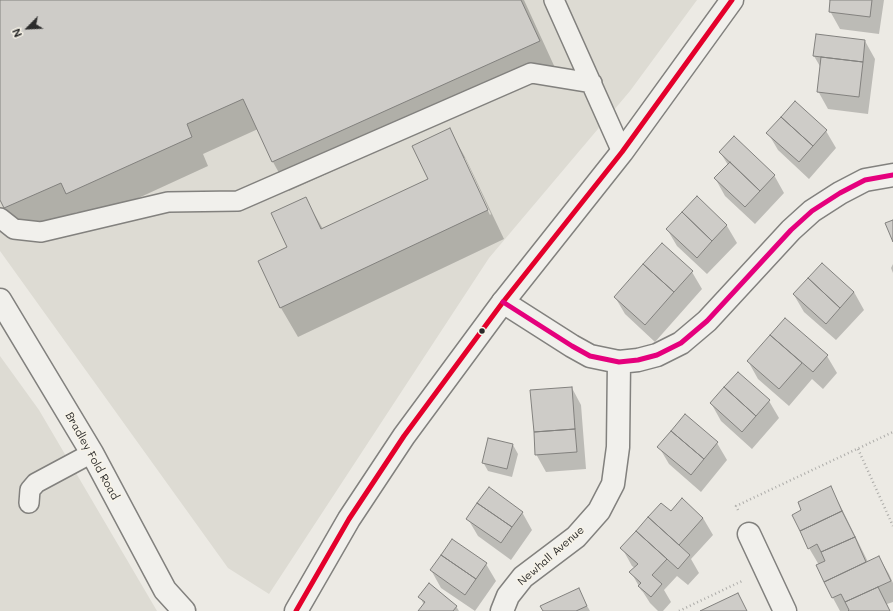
<!DOCTYPE html>
<style>
body{margin:0}
#map{position:relative;width:893px;height:611px;overflow:hidden;background:#eceae4;font-family:Mali,sans-serif}
canvas{display:block}
.north{position:absolute;left:8px;top:8px;width:40px;height:40px;-webkit-text-stroke:3px #f7f3e8;paint-order:stroke;rotate:246deg;font-size:11px;font-weight:700;line-height:16px;text-align:center;color:#2b2b2b}
.north::after{content:'';display:block;margin:auto;width:14px;height:18px;background:#2b2b2b;clip-path:polygon(50% 0,100% 100%,50% 72%,0 100%)}
</style>
<div id="map">
<canvas width="893" height="611"></canvas>
<div class="north">N</div>
</div>
<script>
const c = document.querySelector('canvas').getContext('2d');
c.lineJoin = 'round';
function fillPath(path, color) { c.fillStyle = color; c.fill(path, 'evenodd'); }
const shape = rows => new Path2D(rows.map(r => 'M' + r).join(''));
function stroke(path, color, width, dash) { c.strokeStyle = color; c.lineWidth = width; c.lineCap = dash ? 'butt' : 'round'; c.setLineDash(dash || []); c.stroke(path); }
function label(font, color, halo, rows, align = 'center') {
  c.font = font + ' Mali,sans-serif'; c.lineWidth = 3; c.setLineDash([]); c.textBaseline = 'middle'; c.strokeStyle = halo; c.fillStyle = color; for (const [text, x, y, turn = 0] of rows) {
    c.save(); c.translate(x, y); c.rotate((+turn || 0) * Math.PI / 180); c.textAlign = isNaN(turn) ? turn : align; if (halo) c.strokeText(text, 0, 0); c.fillText(text, 0, 0); c.restore();
  }
}
fillPath(shape([
 [0,0,697,0,630,91,489,258,269,594,228,568,0,251],
 [0,356,39,410,157,611,0,611]
]), '#dddbd3');
fillPath(shape([
 [0,0,524,0,556,70,289,191,273,162,258,129,203,154,208,166,84,223,77,212,21,237,4,208,0,198],
 [831,0,884,0,879,34,840,29,830,11],
 [865,41,875,59,868,114,828,109,818,91,821,68,814,56],
 [795,103,826,131,836,148,809,179,778,150,768,133],
 [450,130,466,159,504,239,298,337,281,308,259,262,289,248,305,198,323,229,429,179],
 [463,158,465,158,491,214,490,215],
 [720,152,774,175,784,193,755,224,725,196,715,178,728,165],
 [697,198,727,226,737,243,707,274,677,246,667,229],
 [893,264,893,273,891,268],
 [692,272,702,289,655,342,625,314,615,297],
 [854,292,864,310,836,340,804,312,794,295],
 [785,319,827,356,837,373,823,389,812,379,789,406,758,379,748,361],
 [738,373,769,401,779,418,752,449,721,421,711,403],
 [572,388,581,405,586,469,546,472,536,454],
 [717,443,727,460,701,492,669,464,659,447],
 [513,445,518,454,512,477,488,471,483,462],
 [830,488,840,505,868,562,879,557,889,574,893,583,893,602,887,604,890,611,840,611,833,598,817,565,819,565,809,548,803,511],
 [661,504,671,513,703,518,713,535,691,559,699,573,688,585,677,576,664,590,671,602,663,611,658,611,650,603,643,592,641,590,631,572,635,568,632,566,622,548],
 [522,512,532,530,511,560,478,536,468,519],
 [452,541,486,564,496,581,475,611,441,588,431,570],
 [578,590,590,611,544,611],
 [420,597,456,606,459,611,419,611,424,605]
]), '#0003');
const building = shape([
 [0,0,521,0,540,41,272,162,243,99,187,124,192,137,66,194,61,183,4,208,0,200,0,0],
 [830,0,872,0,870,17,829,12,830,0],
 [816,34,865,40,863,62,813,56,816,34],
 [821,57,863,62,859,97,817,92,821,57],
 [795,101,827,130,813,146,781,117,795,101],
 [781,117,813,146,799,162,766,133,781,117],
 [450,128,488,210,280,308,258,261,287,247,271,213,306,197,321,229,428,179,412,146,450,128],
 [734,136,775,175,760,191,719,152,734,136],
 [730,162,760,191,745,207,714,178,730,162],
 [697,196,727,225,712,241,682,212,697,196],
 [682,212,712,241,697,258,666,229,682,212],
 [893,220,893,242,885,223,893,220],
 [662,243,693,271,674,292,643,264,662,243],
 [822,263,854,292,840,308,808,278,822,263],
 [643,264,674,292,645,325,614,297,643,264],
 [808,278,840,308,826,324,793,294,808,278],
 [785,318,828,355,813,372,770,335,785,318],
 [770,335,802,363,779,389,747,361,770,335],
 [738,372,770,400,756,416,724,387,738,372],
 [572,387,575,429,534,432,530,390,572,387],
 [724,387,756,416,742,432,710,403,724,387],
 [685,414,718,442,704,459,671,431,685,414],
 [575,429,577,452,535,455,534,432,575,429],
 [671,431,704,459,691,475,657,447,671,431],
 [488,438,513,444,507,469,482,463,488,438],
 [831,486,842,511,800,531,792,515,801,510,798,502,831,486],
 [489,487,523,512,512,527,477,503,489,487],
 [682,498,703,518,679,545,648,517,661,503,671,511,682,498],
 [477,503,512,527,501,543,466,519,477,503],
 [842,511,855,537,821,552,817,544,808,549,800,531,842,511],
 [648,517,690,555,678,569,636,531,648,517],
 [636,531,667,559,652,575,662,584,651,597,638,586,641,583,629,572,638,564,620,548,636,531],
 [855,537,866,562,824,582,816,565,825,561,821,552,855,537],
 [452,539,487,563,476,579,441,555,452,539],
 [441,555,476,579,465,595,430,570,441,555],
 [879,556,891,581,845,602,841,594,832,598,824,582,879,556],
 [429,583,457,606,453,611,418,611,425,602,418,597,429,583],
 [878,587,890,611,848,611,849,610,845,602,878,587],
 [579,588,587,606,576,611,543,611,540,606,579,588],
 [738,593,747,611,700,611,738,593]
]);
fillPath(building, '#ceccc8');
stroke(building, '#82817e', 1);
const lane = shape([
 [554,0,622,152],
 [0,218,14,229,41,232,168,202,238,201,531,73,592,83],
 [29,503,30,490,36,483,92,453]
]);
const street = shape([
 [503,302,572,346,590,356,619,362,638,360,657,355,681,343,707,321,791,230,812,211,840,193,865,180,893,175],
 [749,534,785,611],
 [502,611,508,596,523,577,576,537,599,511,613,484,618,447,619,362]
]);
const secondary = shape([
 [0,300,92,453,165,590,184,611]
]);
const primary = shape([
 [296,611,349,519,404,436,503,302,622,152,732,0]
]);
stroke(lane, '#82817e', 22);
stroke(street, '#82817e', 25);
stroke(secondary, '#82817e', 25);
stroke(primary, '#82817e', 25);
stroke(shape([
 [858,449,893,526],
 [738,510,736,506,893,432],
 [679,611,742,581]
]), '#adaca9', 2.5, [1, 3]);
stroke(lane, '#f1f0ec', 19);
stroke(street, '#f1f0ec', 22);
stroke(secondary, '#f1f0ec', 22);
stroke(primary, '#f1f0ec', 22);
stroke(shape([
 [296,611,349,519,404,436,503,302,622,152,732,0]
]), '#e4002b', 5);
stroke(shape([
 [503,302,572,346,590,356,619,362,638,360,657,355,681,343,707,321,791,230,812,211,840,193,865,180,893,175]
]), '#e5007d', 5);
for (const [x, y, r, color] of [
 [482,331,3.5,"#2b2b2b"]
]) { const dot = new Path2D(); dot.arc(x, y, r, 0, 2 * Math.PI); c.fillStyle = color; c.fill(dot); stroke(dot, '#f7f3e8', 1.5); }
label('11px', '#2b2b2b', '#f7f3e8', [
 ["Bradley Fold Road",92,456,61],
 ["Newhall Avenue",551,556,-41]
]);
</script>
